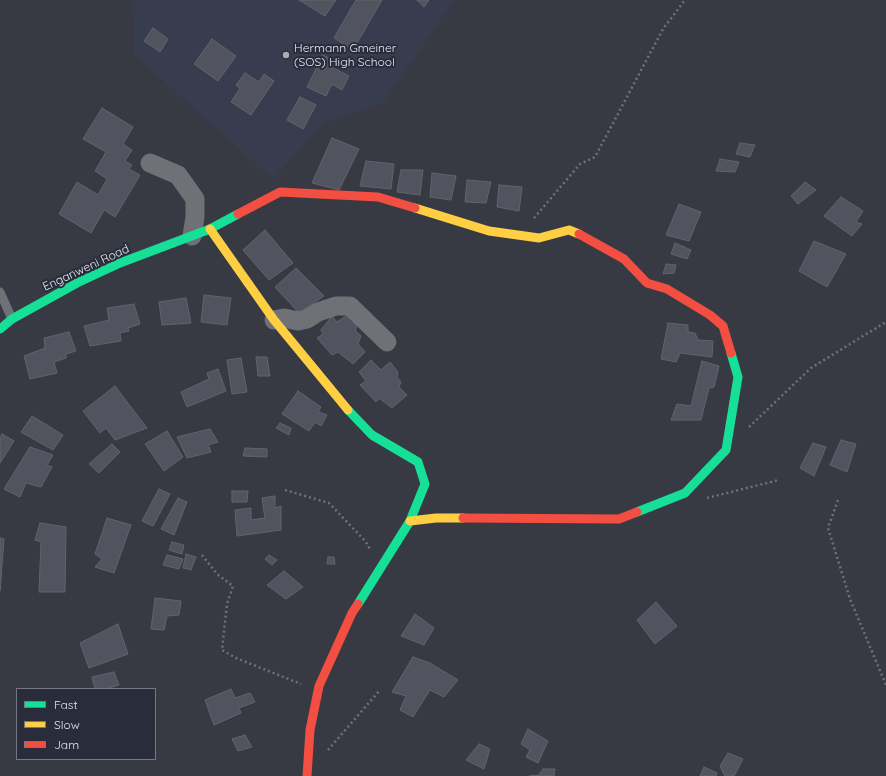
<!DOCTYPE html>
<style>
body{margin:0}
#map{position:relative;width:886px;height:776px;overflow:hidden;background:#373a42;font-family:Quicksand,sans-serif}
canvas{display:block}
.legend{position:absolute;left:16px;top:688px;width:140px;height:72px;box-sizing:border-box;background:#292d3b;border:1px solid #757884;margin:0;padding:5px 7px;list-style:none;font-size:12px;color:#e6e9f2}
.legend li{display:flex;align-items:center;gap:8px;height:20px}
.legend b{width:20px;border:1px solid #757884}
</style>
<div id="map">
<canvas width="886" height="776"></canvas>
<ul class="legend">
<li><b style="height:5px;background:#16e098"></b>Fast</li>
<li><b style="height:5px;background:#ffcf43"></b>Slow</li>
<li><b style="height:5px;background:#f24e42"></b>Jam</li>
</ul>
</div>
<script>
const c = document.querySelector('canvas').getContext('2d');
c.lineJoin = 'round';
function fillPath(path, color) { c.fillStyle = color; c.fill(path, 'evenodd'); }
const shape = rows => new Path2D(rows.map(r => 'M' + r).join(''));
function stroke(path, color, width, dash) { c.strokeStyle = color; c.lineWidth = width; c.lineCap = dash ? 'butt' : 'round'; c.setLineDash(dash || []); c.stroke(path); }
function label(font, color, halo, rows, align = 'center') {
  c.font = font + ' Quicksand,sans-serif'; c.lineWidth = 4; c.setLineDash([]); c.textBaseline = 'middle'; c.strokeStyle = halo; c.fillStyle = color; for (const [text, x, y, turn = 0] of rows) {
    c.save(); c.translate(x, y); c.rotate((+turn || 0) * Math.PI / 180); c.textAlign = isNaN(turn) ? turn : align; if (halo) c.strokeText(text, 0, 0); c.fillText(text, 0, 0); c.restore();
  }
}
fillPath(shape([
 [132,0,455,0,384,102,323,124,273,180,134,54]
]), '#373c4f');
const building = shape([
 [299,0,336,0,325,16,299,0],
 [356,0,382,0,353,50,334,38,356,0],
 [417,0,429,0,424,7,417,0],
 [153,28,168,39,160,52,144,41,153,28],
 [212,39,236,56,218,81,194,64,212,39],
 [323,55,333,60,329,66,349,76,342,90,332,84,326,96,307,87,323,55],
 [245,73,259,82,264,74,274,81,251,115,231,102,240,88,236,85,245,73],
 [300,97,316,105,303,129,287,120,300,97],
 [102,108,133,127,123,144,132,150,125,161,132,165,129,169,140,175,115,217,104,210,91,233,59,214,77,182,98,195,107,179,95,171,106,152,83,139,102,108],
 [332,138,359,149,339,190,312,183,332,138],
 [740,143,755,145,750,157,736,154,740,143],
 [720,159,739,162,735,172,716,171,720,159],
 [366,161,394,164,391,189,360,186,366,161],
 [401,170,423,170,420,195,397,192,401,170],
 [432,173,456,176,451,200,430,197,432,173],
 [467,180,491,182,486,203,465,202,467,180],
 [805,182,816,190,798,204,791,196,805,182],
 [499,185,522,187,519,211,497,207,499,185],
 [841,197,863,211,856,222,862,224,852,236,824,216,841,197],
 [679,204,701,212,689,241,666,235,679,204],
 [265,230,293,263,269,280,243,250,265,230],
 [814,241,846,254,827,287,799,271,814,241],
 [675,243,691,250,687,259,671,254,675,243],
 [666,264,676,265,674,273,663,274,666,264],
 [296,268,324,296,299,313,275,287,296,268],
 [204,295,231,298,227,325,201,322,204,295],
 [186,298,191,323,162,325,159,302,186,298],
 [134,304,140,324,128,328,129,331,120,333,121,341,90,346,84,326,109,320,107,308,134,304],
 [332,316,337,322,346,316,359,324,355,330,361,336,358,344,365,352,353,364,338,352,332,355,317,338,323,334,321,330,332,316],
 [668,323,688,325,688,332,695,333,698,340,713,341,712,357,680,353,676,362,661,359,668,323],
 [69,332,76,351,66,354,66,358,54,362,57,373,30,379,24,356,45,348,44,338,69,332],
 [256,357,267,357,270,376,258,376,256,357],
 [241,358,247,392,232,394,227,360,241,358],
 [371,360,381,370,390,362,398,372,397,377,401,382,399,387,407,395,392,408,379,398,376,402,360,385,366,381,359,372,371,360],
 [702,361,719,366,714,387,709,388,701,420,671,420,677,404,691,406,702,361],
 [218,369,226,391,187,407,181,392,209,379,207,373,218,369],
 [115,386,147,428,115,440,106,428,100,433,83,411,115,386],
 [298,391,321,407,318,412,327,415,321,426,315,422,309,431,282,414,298,391],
 [32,416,63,435,53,450,21,432,32,416],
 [280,423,291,428,289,435,276,428,280,423],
 [210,429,218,442,208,445,211,452,187,458,177,437,210,429],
 [167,431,183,457,164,471,145,444,167,431],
 [2,434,14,441,0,463,0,438,2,434],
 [841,440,856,444,847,472,830,465,841,440],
 [813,443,826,447,814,476,800,468,813,443],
 [112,444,120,452,99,473,89,464,112,444],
 [30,447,53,455,47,465,52,467,41,487,26,483,20,497,4,489,30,447],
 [245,448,267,449,267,457,243,456,245,448],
 [159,489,170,494,153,526,142,521,159,489],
 [232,491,248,491,247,502,232,502,232,491],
 [275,496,275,508,281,506,281,530,237,536,235,510,251,508,251,520,265,518,262,498,275,496],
 [178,498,187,502,174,535,161,529,178,498],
 [107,518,131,525,114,573,95,567,102,559,95,554,107,518],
 [40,523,66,527,65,592,39,592,41,542,35,540,40,523],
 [0,538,4,539,0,591,0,538],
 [172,542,184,545,182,554,169,550,172,542],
 [186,554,196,557,191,570,183,568,186,554],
 [167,555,183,559,179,569,163,565,167,555],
 [269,555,277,560,272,565,265,559,269,555],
 [328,557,334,557,335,564,327,564,328,557],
 [284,571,303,587,286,599,267,585,284,571],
 [155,598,181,601,179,615,167,616,164,630,151,629,155,598],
 [656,602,677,626,655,644,637,620,656,602],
 [415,614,434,628,424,645,401,636,415,614],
 [118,624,128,654,89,668,80,643,118,624],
 [413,657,430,663,458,680,444,697,430,690,413,717,400,710,406,696,392,692,413,657],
 [114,672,119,685,106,689,95,689,92,677,114,672],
 [231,689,235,698,250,693,255,702,239,708,241,713,214,725,205,700,231,689],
 [528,729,548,741,538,763,526,757,530,750,521,744,528,729],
 [245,735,252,747,238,751,232,739,245,735],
 [479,744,490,749,484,769,466,760,479,744],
 [728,753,743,759,734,776,725,776,720,766,728,753],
 [704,767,717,773,716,776,700,776,704,767],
 [543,769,555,769,554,776,529,776,539,775,543,769]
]);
fillPath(building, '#51545f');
stroke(building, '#61646b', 1);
stroke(shape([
 [534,218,580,164,595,157,663,29,685,0],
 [749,427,811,368,886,322],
 [285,490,329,503,366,542,371,551],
 [707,498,779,480],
 [838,500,828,528,850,599,886,685],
 [202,555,217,574,233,586,227,604,222,650,236,658,301,684],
 [328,750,380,690]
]), '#717277', 2.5, [2, 3]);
stroke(shape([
 [0,292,12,319]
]), '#707176', 9);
stroke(shape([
 [150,163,178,175,195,199,195,217,192,236],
 [274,320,284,318,298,321,307,319,318,312,336,306,350,306,387,342]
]), '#707176', 19);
stroke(shape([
 [0,329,12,319,77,283,120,263,210,229,238,214],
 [348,410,372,435,418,462,425,484,410,521,358,604],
 [637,512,685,493,726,450,738,377,731,353]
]), '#16e098', 9);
stroke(shape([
 [415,208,489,231,539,238,569,230,579,234],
 [210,229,274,320,348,410],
 [410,521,436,518,463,518]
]), '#ffcf43', 9);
stroke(shape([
 [238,214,280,192,378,197,415,208],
 [579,234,624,259,647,283,667,289,710,315,723,326,731,353],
 [463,518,619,519,637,512],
 [307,776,310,730,319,686,352,613,358,604]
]), '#f24e42', 9);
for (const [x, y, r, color] of [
 [286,55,4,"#a9acb4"]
]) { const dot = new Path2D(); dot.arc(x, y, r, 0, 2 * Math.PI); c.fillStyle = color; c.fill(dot); stroke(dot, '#292d3b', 1.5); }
label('12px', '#e6e9f2', '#292d3b', [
 ["Hermann Gmeiner",294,48],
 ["(SOS) High School",294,62]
], 'left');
label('12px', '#e6e9f2', '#292d3b', [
 ["Enganweni Road",86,268,-25]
]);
</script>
